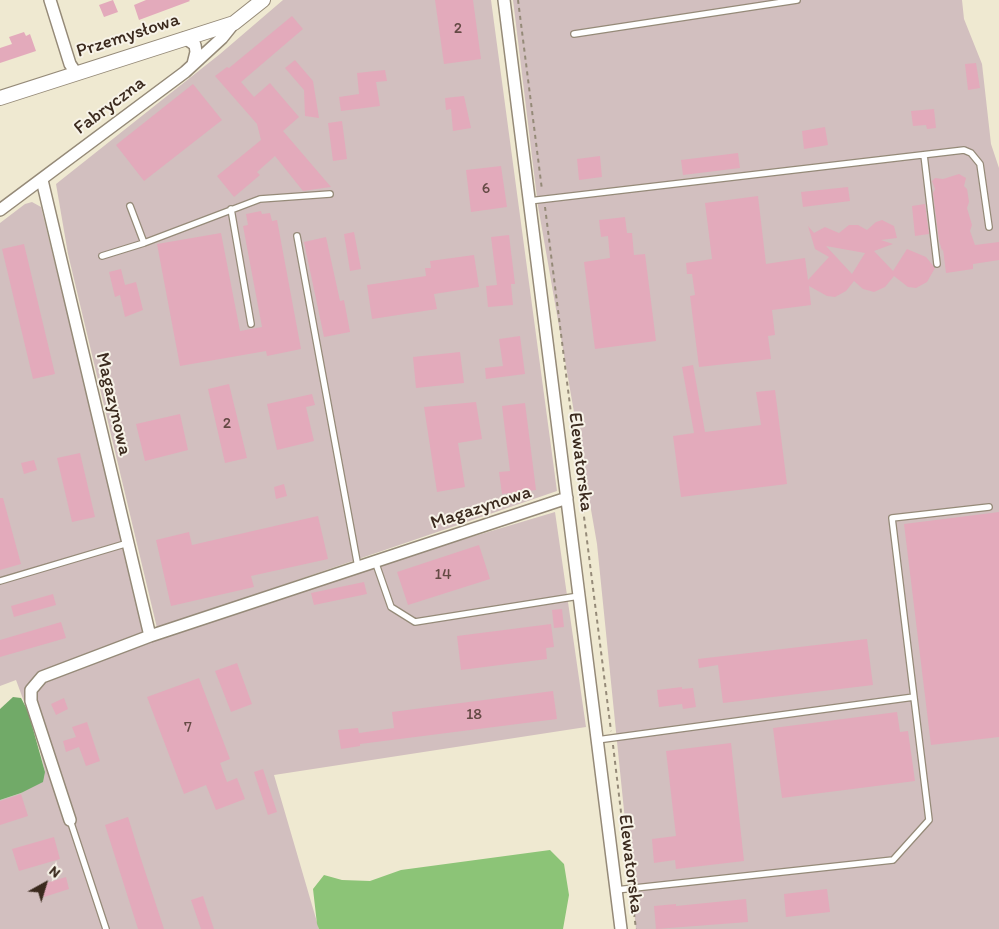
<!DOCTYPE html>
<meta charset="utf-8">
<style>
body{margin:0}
#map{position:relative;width:999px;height:929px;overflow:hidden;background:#efe9d1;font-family:Itim,sans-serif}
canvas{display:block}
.north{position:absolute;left:20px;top:859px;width:50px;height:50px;-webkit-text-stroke:4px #f7f3e8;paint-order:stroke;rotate:39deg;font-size:14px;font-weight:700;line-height:20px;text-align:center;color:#3b2a1e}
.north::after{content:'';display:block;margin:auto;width:18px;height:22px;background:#3b2a1e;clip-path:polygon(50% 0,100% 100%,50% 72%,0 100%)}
</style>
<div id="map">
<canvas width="999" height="929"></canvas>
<div class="north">N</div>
</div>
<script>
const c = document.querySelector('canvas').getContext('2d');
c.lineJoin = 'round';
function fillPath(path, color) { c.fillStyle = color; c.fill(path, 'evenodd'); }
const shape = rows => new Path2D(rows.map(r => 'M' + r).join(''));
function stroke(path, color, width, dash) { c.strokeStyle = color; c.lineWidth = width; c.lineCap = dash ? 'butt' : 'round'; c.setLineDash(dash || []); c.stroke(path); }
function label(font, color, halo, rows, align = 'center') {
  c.font = font + ' Itim,sans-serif'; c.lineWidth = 4; c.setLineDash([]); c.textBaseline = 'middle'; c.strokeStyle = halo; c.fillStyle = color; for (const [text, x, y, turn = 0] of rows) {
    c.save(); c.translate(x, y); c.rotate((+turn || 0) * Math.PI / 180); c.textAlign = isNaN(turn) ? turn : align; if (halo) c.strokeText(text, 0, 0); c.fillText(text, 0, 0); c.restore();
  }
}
fillPath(shape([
 [283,0,491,0,557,491,157,628,68,254,56,184,220,54],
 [513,0,962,0,964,19,982,64,991,144,999,168,999,929,636,929,597,544,538,206],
 [32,202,41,207,146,634,555,512,586,727,274,775,319,929,0,929,0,800,21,793,45,772,36,734,16,680,0,686,0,223,25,204]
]), '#d2bfbf');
fillPath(shape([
 [550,850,564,864,569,895,563,929,319,929,317,924,313,889,324,875,342,880,370,881,401,870]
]), '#8cc477');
fillPath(shape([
 [13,697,21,698,28,711,45,772,43,782,21,793,0,800,0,709]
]), '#71aa68');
fillPath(shape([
 [113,0,118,12,104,17,99,5],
 [146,0,189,0,190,1,139,20,134,5],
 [435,0,473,0,481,59,444,64],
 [292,16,303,29,241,82,254,97,270,83,275,89,299,117,283,131,331,187,303,191,275,156,257,172,260,175,234,197,217,176,261,140,257,124,215,76,227,67,229,68],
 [24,32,26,36,30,34,36,51,0,63,0,48,12,44,9,37],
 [295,60,313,81,319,118,305,116,304,90,285,68],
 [976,63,980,88,968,90,965,64],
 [385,70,387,81,376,82,380,106,341,111,339,97,359,94,357,73],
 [193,84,222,120,144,181,116,145],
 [464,96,471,128,453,131,451,109,446,110,445,98],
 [934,109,936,128,927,129,926,125,913,126,911,111],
 [342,121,347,159,333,161,328,123],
 [825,127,828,145,804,149,802,131],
 [738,153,740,168,683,175,681,160],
 [600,156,602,177,579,180,577,159],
 [501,166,507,207,471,212,466,170],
 [959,174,966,178,964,186,967,189,969,202,967,208,972,225,970,231,975,245,999,242,999,260,973,264,973,269,946,273,943,249,942,251,939,240,933,193,935,189,932,181,935,178,943,179],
 [848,187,850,201,803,207,801,192],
 [758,196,766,264,805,258,808,280,829,257,815,249,808,226,814,233,825,227,839,233,849,225,858,225,867,230,876,222,882,220,894,226,897,238,881,240,893,244,874,251,893,271,907,249,926,257,935,268,927,282,916,288,908,287,894,276,885,287,874,292,863,289,854,281,846,291,835,297,827,296,809,286,811,305,772,310,775,335,768,336,771,359,699,367,690,296,695,295,692,274,687,274,686,263,712,259,705,203],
 [826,246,865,253,852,274],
 [925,204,929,234,915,236,912,206],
 [261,211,262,214,270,213,272,221,277,220,301,349,267,356,266,351,180,366,157,244,221,233,240,331,262,327,243,226,248,225,246,214],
 [625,217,627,233,632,233,634,255,645,254,656,341,595,349,584,262,610,258,608,236,601,237,599,220],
 [354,232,361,269,350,271,344,234],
 [509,235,515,284,511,284,513,305,488,307,486,286,497,285,491,237],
 [326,237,340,301,344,300,350,332,324,337,304,242],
 [24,244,55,374,33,379,2,249],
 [474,255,479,287,434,294,437,309,372,319,367,285,426,276,425,268,431,268,430,261],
 [121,269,125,285,136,282,143,310,125,317,120,295,115,297,109,272],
 [520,336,525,374,486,379,485,368,503,366,499,339],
 [460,352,464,383,416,388,413,357],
 [693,365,705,432,761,425,756,392,775,390,787,484,681,497,673,436,694,433,682,367],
 [229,384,247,458,225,463,208,389],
 [312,394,315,405,306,407,314,441,277,450,267,404],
 [476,402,482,439,458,443,465,487,437,492,424,407],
 [525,403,536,490,502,494,499,472,510,471,502,406],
 [180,414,188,450,145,461,136,424],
 [80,453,95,517,72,522,57,458],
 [34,460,37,470,24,474,21,463],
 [284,484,287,496,276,499,274,487],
 [0,498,3,498,21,564,0,570],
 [999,512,999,737,931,745,904,524],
 [318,516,328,559,251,576,254,587,171,606,156,540,189,532,192,545],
 [479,545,490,579,408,605,397,572],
 [364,582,367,594,314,605,311,593],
 [53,594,56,605,14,617,11,606],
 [562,609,564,627,554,628,552,610],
 [61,622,66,638,0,657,0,640],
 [551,624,554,647,546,648,547,659,461,670,457,636],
 [867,639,873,685,723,703,718,665,699,668,698,659],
 [237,663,252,704,231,712,215,671],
 [199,678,230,759,220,763,227,782,237,778,245,799,216,810,206,785,184,794,147,697],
 [682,687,682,689,693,688,696,707,683,709,682,704,659,707,657,690],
 [553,691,557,719,360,744,360,746,341,749,338,730,358,728,359,733,394,728,392,712],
 [64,698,68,709,56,715,51,704],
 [897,712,900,732,908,731,915,781,782,798,773,728],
 [87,722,100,761,86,766,79,747,66,752,63,741,76,737,72,727],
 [731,743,744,861,676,869,675,860,654,863,652,839,676,836,666,751],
 [263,769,277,812,268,815,254,772],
 [21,794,28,816,0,825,0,801],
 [128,817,140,856,164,929,138,929,105,825],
 [54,837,60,859,19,871,12,849],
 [66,877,69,889,44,897,40,885],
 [827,889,830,912,786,917,784,894],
 [203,896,214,929,201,929,191,900],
 [746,899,748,922,656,929,654,906,676,904,676,906]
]), '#e3aabb');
const service = shape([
 [574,34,797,0],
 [924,155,937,264],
 [529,201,964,150,971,153,980,164,989,227],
 [231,209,251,324],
 [297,236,358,567],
 [144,243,260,199,330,194],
 [102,256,144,243,130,206],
 [375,561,391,607,415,622,579,596],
 [0,581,128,543],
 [597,740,914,697],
 [70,820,106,929],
 [616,890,893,860,929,820,892,518,989,507]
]);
const minor = shape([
 [50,0,70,64,76,73],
 [504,0,621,929],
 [185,38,195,45,196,52,193,64],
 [42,180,150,636],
 [0,210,185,72,222,38,234,23],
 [70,820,31,701,31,690,42,677,150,636,567,498]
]);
const tertiary = shape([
 [0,98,234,23,263,0]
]);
stroke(service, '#958a78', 8);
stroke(minor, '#958a78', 14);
stroke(tertiary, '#958a78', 16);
stroke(shape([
 [518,0,542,190],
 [545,207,611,731],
 [613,745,629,879],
 [632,897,636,929]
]), '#958a78', 2, [4, 4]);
stroke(service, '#fff', 5.5);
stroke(minor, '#fff', 11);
stroke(tertiary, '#fff', 14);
label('16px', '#654a45', null, [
 ["2",458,29],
 ["6",486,189],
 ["2",227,424],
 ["14",443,575],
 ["18",474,715],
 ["7",188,728]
]);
label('19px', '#3b2a1e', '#f7f3e8', [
 ["Przemysłowa",128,36,-18],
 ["Fabryczna",110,106,-37],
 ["Magazynowa",113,404,77],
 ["Elewatorska",580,462,83],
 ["Magazynowa",481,508,-18],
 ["Elewatorska",630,864,83]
]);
</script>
